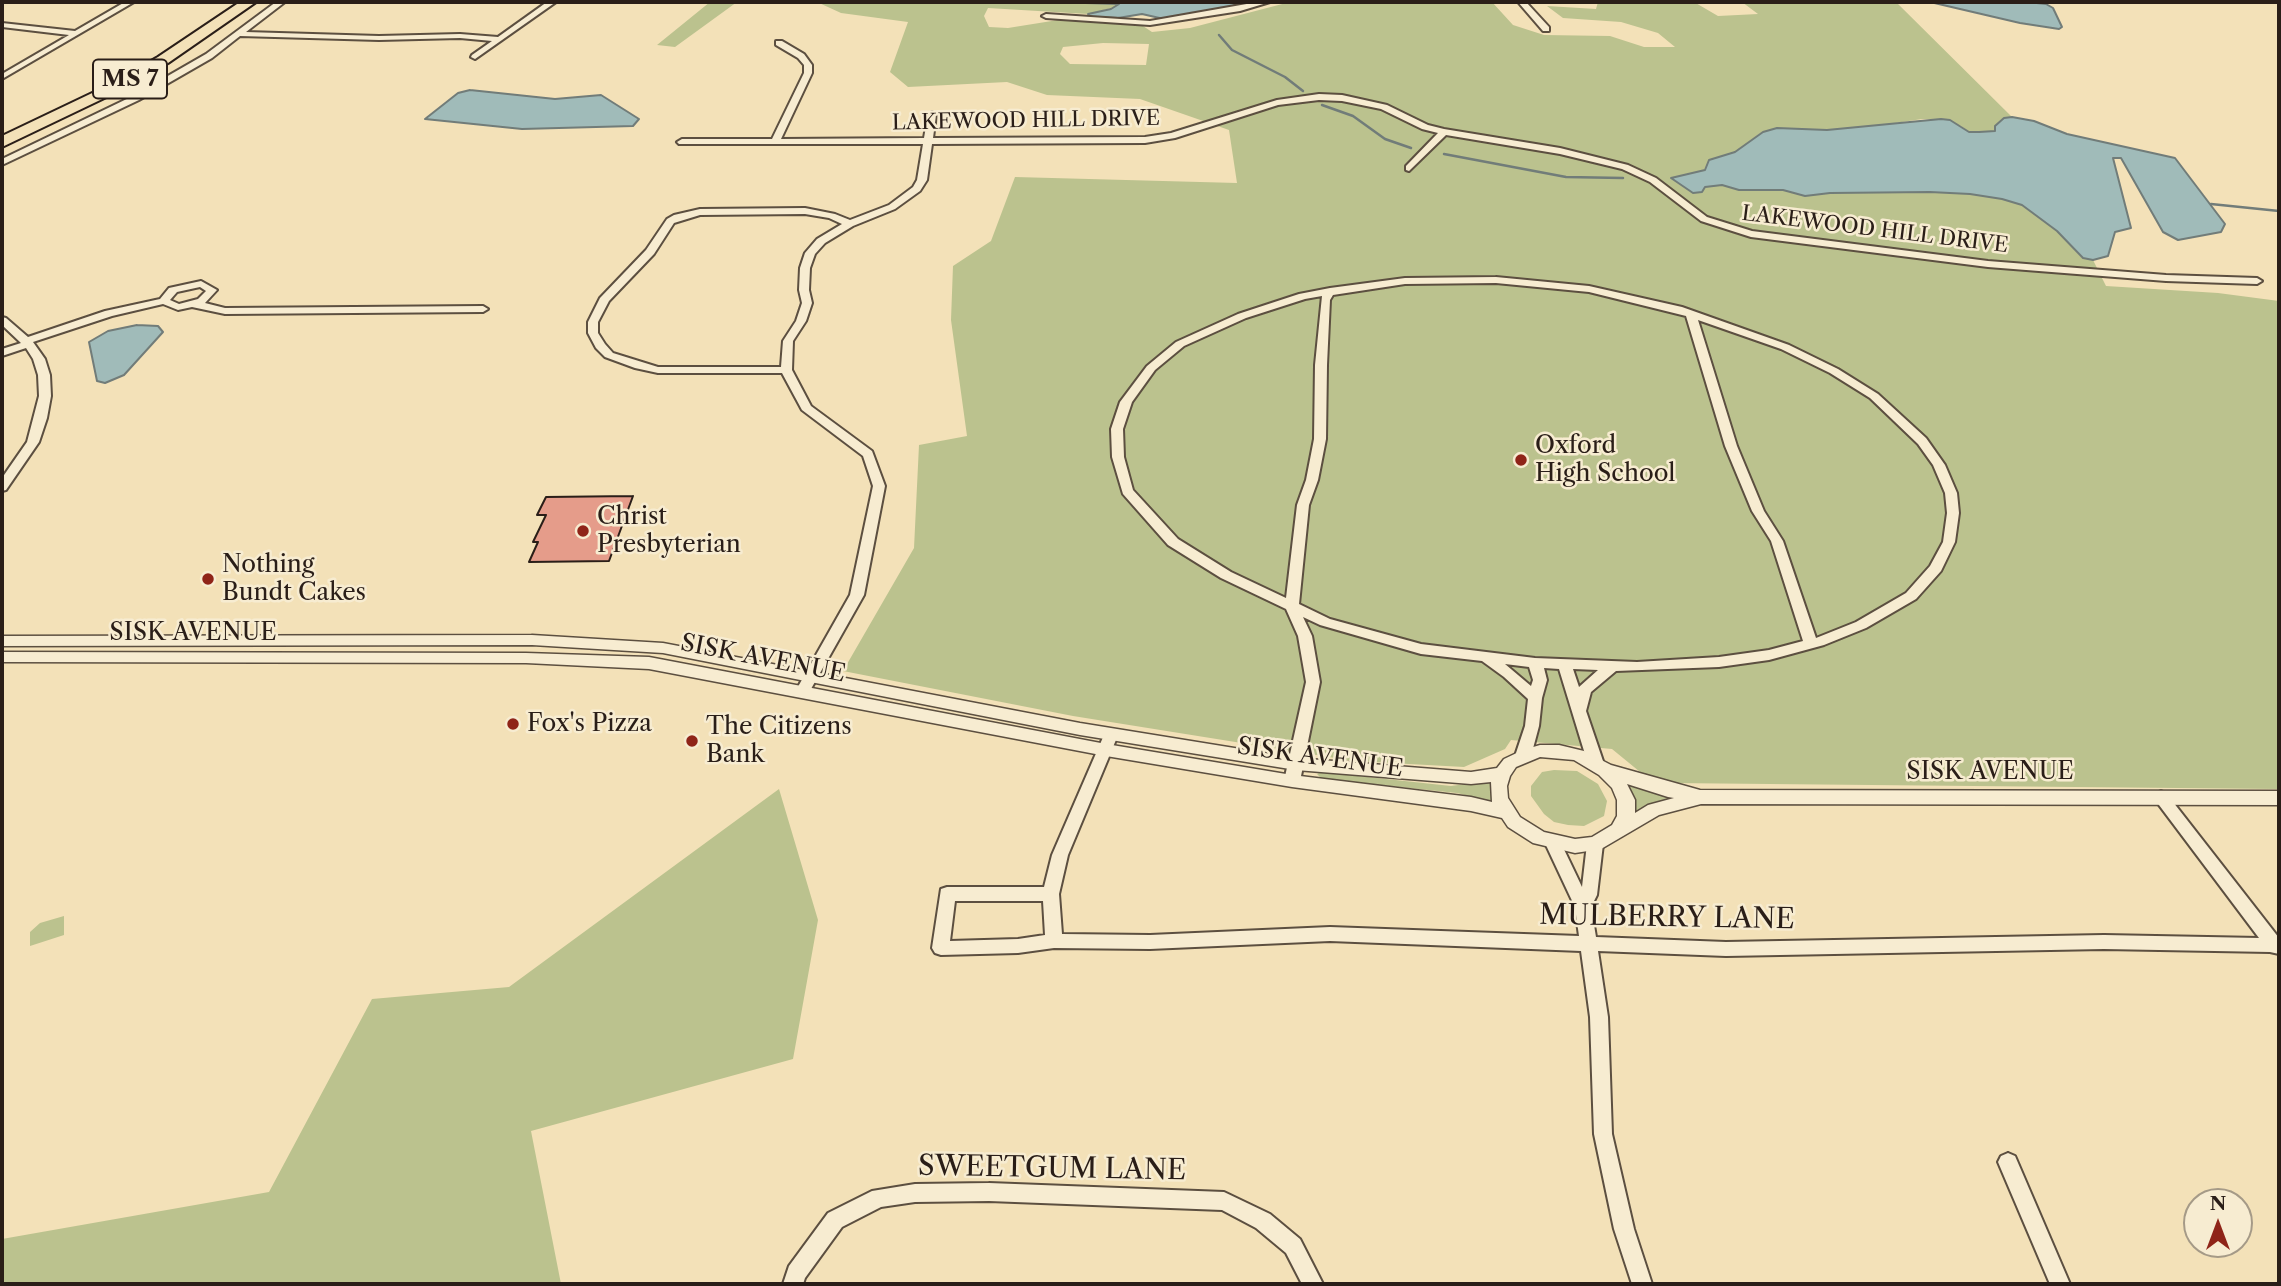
<!DOCTYPE html>
<style>
body{margin:0}
#map{position:relative;width:2281px;height:1286px;overflow:hidden;background:#f3e1b8;font-family:"Libre Caslon Text",serif}
canvas{display:block}
.frame{position:absolute;inset:0;border:4px solid #2a1e18;pointer-events:none}
.north{position:absolute;left:2183px;top:1188px;width:70px;height:70px;box-sizing:border-box;background:#f7ecd1;border:2px solid #a59a87;border-radius:50%;rotate:0deg;font-size:19px;font-weight:700;line-height:28px;text-align:center;color:#2a1e18}
.north::after{content:'';display:block;margin:auto;width:24px;height:32px;background:#8f2418;clip-path:polygon(50% 0,100% 100%,50% 72%,0 100%)}
</style>
<div id="map">
<canvas width="2281" height="1286"></canvas>
<div class="frame"></div>
<div class="north">N</div>
</div>
<script>
const c = document.querySelector('canvas').getContext('2d');
c.lineJoin = 'round';
function fillPath(path, color) { c.fillStyle = color; c.fill(path, 'evenodd'); }
const shape = rows => new Path2D(rows.map(r => 'M' + r).join(''));
function stroke(path, color, width, dash) { c.strokeStyle = color; c.lineWidth = width; c.lineCap = dash ? 'butt' : 'round'; c.setLineDash(dash || []); c.stroke(path); }
function label(font, color, halo, rows, align = 'center') {
  c.font = font + ' "Libre Caslon Text",serif'; c.lineWidth = 5; c.setLineDash([]); c.textBaseline = 'middle'; c.strokeStyle = halo; c.fillStyle = color; for (const [text, x, y, turn = 0] of rows) {
    c.save(); c.translate(x, y); c.rotate((+turn || 0) * Math.PI / 180); c.textAlign = isNaN(turn) ? turn : align; if (halo) c.strokeText(text, 0, 0); c.fillText(text, 0, 0); c.restore();
  }
}
fillPath(shape([
 [710,2,737,2,675,47,657,45],
 [817,2,1111,3,1119,4,1119,6,1088,14,988,8,984,16,989,27,1008,28,1058,20,1143,26,1152,32,1190,28,1290,2,1492,2,1513,25,1544,35,1610,36,1644,47,1675,47,1658,33,1621,22,1563,18,1547,6,1596,9,1598,2,1694,2,1718,16,1758,14,1742,2,1896,2,2012,117,2004,118,1996,131,1979,132,1969,132,1961,126,1941,119,1922,119,1862,128,1762,132,1735,152,1709,160,1705,170,1672,179,1687,187,1722,185,1739,190,1783,190,1805,196,1830,193,1930,192,1970,194,2002,199,2022,205,2057,231,2082,258,2093,260,2106,286,2218,293,2279,301,2279,789,1668,783,1645,776,1612,749,1511,740,1505,749,1464,767,1354,761,1073,716,843,671,914,548,919,445,967,436,951,320,953,266,991,241,1015,177,1237,183,1229,130,1140,99,1047,95,1007,82,908,87,890,72,908,22,841,13],
 [1103,43,1149,44,1146,65,1070,64,1060,54,1063,47],
 [1554,770,1577,771,1598,784,1607,801,1604,816,1584,826,1568,825,1554,822,1544,814,1531,796,1531,786,1542,772],
 [1321,772,1451,786,1495,780,1497,803,1457,793,1322,779,1317,774],
 [1623,781,1656,794,1685,799,1629,819],
 [779,789,818,920,793,1059,531,1131,561,1284,2,1284,2,1239,269,1192,372,999,509,987],
 [64,916,64,935,30,946,30,932,40,923]
]), '#bbc28e');
const water = shape([
 [1052,2,1240,2,1227,9,1164,19,1142,14,1118,18,1090,17,1088,14,1111,9,1119,4,1052,2],
 [1930,2,2027,2,2046,4,2053,8,2062,27,2059,29,2020,23,1930,2],
 [470,90,555,99,601,95,639,119,633,126,522,129,425,119,458,93,470,90],
 [2012,117,2034,121,2067,134,2175,158,2225,224,2221,232,2178,240,2163,232,2121,158,2113,158,2131,228,2115,232,2108,256,2093,260,2083,258,2057,231,2022,205,2002,199,1970,194,1930,192,1830,193,1805,196,1783,190,1739,190,1722,185,1705,187,1702,192,1693,193,1671,178,1705,170,1709,160,1735,152,1763,132,1777,128,1827,130,1941,119,1950,120,1969,132,1979,132,1995,131,1995,126,2004,118,2012,117],
 [137,325,158,326,163,332,124,375,105,383,97,381,89,342,108,331,137,325]
]);
fillPath(water, '#a0bbb9');
stroke(water, '#717c79', 2);
stroke(shape([
 [1219,35,1232,50,1285,77,1303,91],
 [1322,105,1353,116,1385,139,1411,148],
 [1444,154,1566,177,1623,178],
 [2211,204,2279,211]
]), '#717c79', 2.5);
const building = shape([
 [633,496,609,561,529,562,538,542,533,542,546,515,537,515,546,497,633,496]
]);
fillPath(building, '#e59c8a');
stroke(building, '#2a1e18', 2);
const minor = shape([
 [125,2,134,2,2,79,2,74,69,35,2,27,2,23,75,31,125,2],
 [276,2,285,2,246,32,379,36,460,34,498,37,547,2,556,2,475,59,471,57,472,55,492,41,460,38,379,40,240,36,212,58,139,100,2,165,2,159,133,96,206,54,276,2],
 [1258,2,1270,2,1240,11,1150,25,1046,18,1042,16,1046,14,1150,21,1258,2],
 [1518,2,1526,2,1549,27,1549,31,1543,31,1518,2],
 [776,41,782,41,804,54,812,65,812,73,781,139,924,138,928,115,932,112,936,115,933,138,1145,137,1171,133,1277,100,1319,94,1342,95,1387,105,1428,125,1444,129,1560,148,1628,165,1656,178,1707,217,1752,231,1988,261,2166,275,2257,278,2262,281,2257,284,2166,281,1988,267,1751,237,1701,221,1650,182,1622,169,1560,154,1446,135,1409,171,1406,170,1406,166,1438,133,1422,129,1381,109,1342,101,1319,100,1278,105,1175,138,1145,143,932,144,927,180,920,191,895,209,853,226,825,243,815,254,810,268,809,290,812,303,806,321,793,341,792,370,811,406,872,451,885,486,864,595,807,696,802,697,795,692,850,595,873,486,863,456,802,410,782,373,658,373,635,368,605,357,596,348,588,333,588,322,600,298,646,250,667,219,674,215,700,209,805,208,835,214,850,220,889,205,913,187,917,180,923,144,679,144,677,142,682,139,772,139,804,73,804,65,798,58,776,45,776,41],
 [805,214,829,218,842,224,817,239,805,253,800,268,799,290,802,303,796,321,783,341,781,367,658,367,613,353,605,344,598,333,598,322,609,301,654,254,674,223,700,215,805,214],
 [1496,277,1589,286,1682,307,1789,345,1838,369,1878,394,1926,438,1945,465,1957,493,1959,513,1955,542,1941,571,1916,599,1866,628,1824,645,1769,660,1719,667,1616,671,1591,692,1586,711,1604,764,1601,768,1596,770,1591,768,1588,764,1559,669,1544,668,1547,680,1542,698,1539,726,1531,756,1528,760,1523,762,1518,760,1515,756,1525,726,1528,699,1504,677,1482,661,1421,654,1320,625,1303,617,1312,636,1320,682,1300,781,1297,785,1287,785,1284,781,1306,682,1298,636,1286,609,1221,578,1168,545,1123,494,1112,457,1111,429,1120,402,1147,366,1176,342,1238,314,1299,294,1330,288,1405,278,1496,277],
 [1496,283,1589,292,1686,316,1725,446,1752,511,1771,541,1803,641,1769,650,1719,657,1637,662,1535,658,1421,644,1330,619,1299,604,1309,505,1318,480,1326,439,1327,365,1330,300,1333,295,1405,284,1496,283],
 [1322,296,1315,365,1314,439,1306,480,1297,505,1286,598,1231,572,1178,539,1133,490,1124,457,1123,429,1132,402,1155,370,1184,346,1246,318,1305,299,1322,296],
 [1698,320,1781,349,1830,373,1870,398,1918,444,1933,465,1945,493,1947,513,1943,542,1930,566,1906,593,1856,622,1816,638,1783,541,1764,511,1737,446,1698,320],
 [1505,664,1529,667,1533,680,1531,686,1505,664],
 [1573,669,1598,670,1579,687,1573,669],
 [201,281,217,290,205,303,225,308,483,306,488,309,483,312,225,314,192,307,178,310,163,304,112,316,33,342,45,359,50,375,51,396,47,418,39,442,6,490,2,491,2,478,27,442,39,396,38,375,33,359,26,348,2,356,2,349,21,343,2,325,2,317,6,318,28,337,105,311,160,299,169,288,201,281],
 [200,287,206,291,198,299,179,304,170,300,177,292,200,287],
 [1111,730,1116,731,1118,735,1068,855,1059,894,1062,934,1150,935,1330,927,1579,936,1575,907,1545,843,1547,839,1553,837,1559,839,1582,887,1587,844,1589,840,1595,838,1601,840,1603,844,1597,895,1591,907,1596,937,1726,942,2104,935,2259,938,2156,801,2153,797,2156,793,2161,791,2166,793,2279,938,2279,954,2270,952,2104,949,1726,956,1598,951,1608,1017,1612,1134,1634,1229,1652,1284,1632,1284,1614,1229,1594,1134,1590,1017,1581,951,1330,941,1150,949,1054,948,1018,953,941,955,935,953,932,948,941,889,947,887,1044,887,1052,855,1104,735,1106,731,1111,730],
 [955,901,1043,901,1045,935,1018,939,950,941,955,901],
 [2008,1153,2015,1156,2070,1284,2050,1284,1998,1162,2001,1156,2008,1153],
 [989,1183,1224,1192,1270,1214,1300,1239,1323,1284,1302,1284,1286,1253,1256,1228,1222,1210,989,1201,915,1202,881,1207,842,1227,805,1278,803,1284,783,1284,789,1266,828,1213,872,1191,915,1184,989,1183]
]);
const tertiary = shape([
 [532,635,663,643,1080,723,1296,758,1471,772,1497,768,1504,759,1523,750,1540,745,1559,745,1584,751,1611,765,1700,790,2279,791,2279,805,1701,804,1659,815,1601,849,1575,853,1533,843,1508,827,1502,818,1471,811,1292,787,1106,756,649,669,526,663,2,662,2,652,526,653,649,657,1106,744,1292,775,1471,797,1492,802,1491,782,1471,784,1296,770,1080,735,663,653,532,645,2,646,2,636,532,635],
 [1540,757,1574,760,1599,775,1612,788,1617,800,1617,816,1612,825,1592,837,1575,839,1544,832,1520,817,1508,798,1507,786,1510,776,1516,767,1540,757],
 [1627,784,1668,797,1674,798,1648,805,1635,813,1635,800,1627,784]
]);
const motorway = shape([
 [240,2,256,2,168,63,119,91,2,147,2,136,109,85,158,57,240,2]
]);
stroke(minor, '#5c4f40', 4);
stroke(tertiary, '#5c4f40', 3);
stroke(motorway, '#2a1e18', 4);
fillPath(minor, '#f7ecd1');
fillPath(tertiary, '#f7ecd1');
fillPath(motorway, '#f3e1b8');
for (const [x, y, r, color] of [
 [1521,460,7,"#8f2418"],
 [583,531,7,"#8f2418"],
 [208,579,7,"#8f2418"],
 [513,724,7,"#8f2418"],
 [692,741,7,"#8f2418"]
]) { const dot = new Path2D(); dot.arc(x, y, r, 0, 2 * Math.PI); c.fillStyle = color; c.fill(dot); stroke(dot, '#f7ecd1', 2.5); }
label('21px', '#2a1e18', '#f7ecd1', [
 ["LAKEWOOD HILL DRIVE",1026,121,-1],
 ["LAKEWOOD HILL DRIVE",1875,230,7]
]);
for (const [x, y, w] of [
 [130,79,74]
]) { const box = new Path2D(); box.roundRect(x - w / 2, y - 19.5, w, 39, 5); c.fillStyle = '#f7ecd1'; c.fill(box); stroke(box, '#2a1e18', 2); }
label('bold 23px', '#2a1e18', null, [
 ["MS 7",130,79]
]);
label('24px', '#2a1e18', '#f7ecd1', [
 ["Oxford",1535,446],
 ["High School",1535,474],
 ["Christ",597,517],
 ["Presbyterian",597,545],
 ["Nothing",222,565],
 ["Bundt Cakes",222,593],
 ["Fox's Pizza",527,724],
 ["The Citizens",706,727],
 ["Bank",706,755]
], 'left');
label('24px', '#2a1e18', '#f7ecd1', [
 ["SISK AVENUE",193,633],
 ["SISK AVENUE",763,659,11],
 ["SISK AVENUE",1320,758,8],
 ["SISK AVENUE",1990,772]
]);
label('28px', '#2a1e18', '#f7ecd1', [
 ["MULBERRY LANE",1667,918,1],
 ["SWEETGUM LANE",1052,1169,1]
]);
</script>
